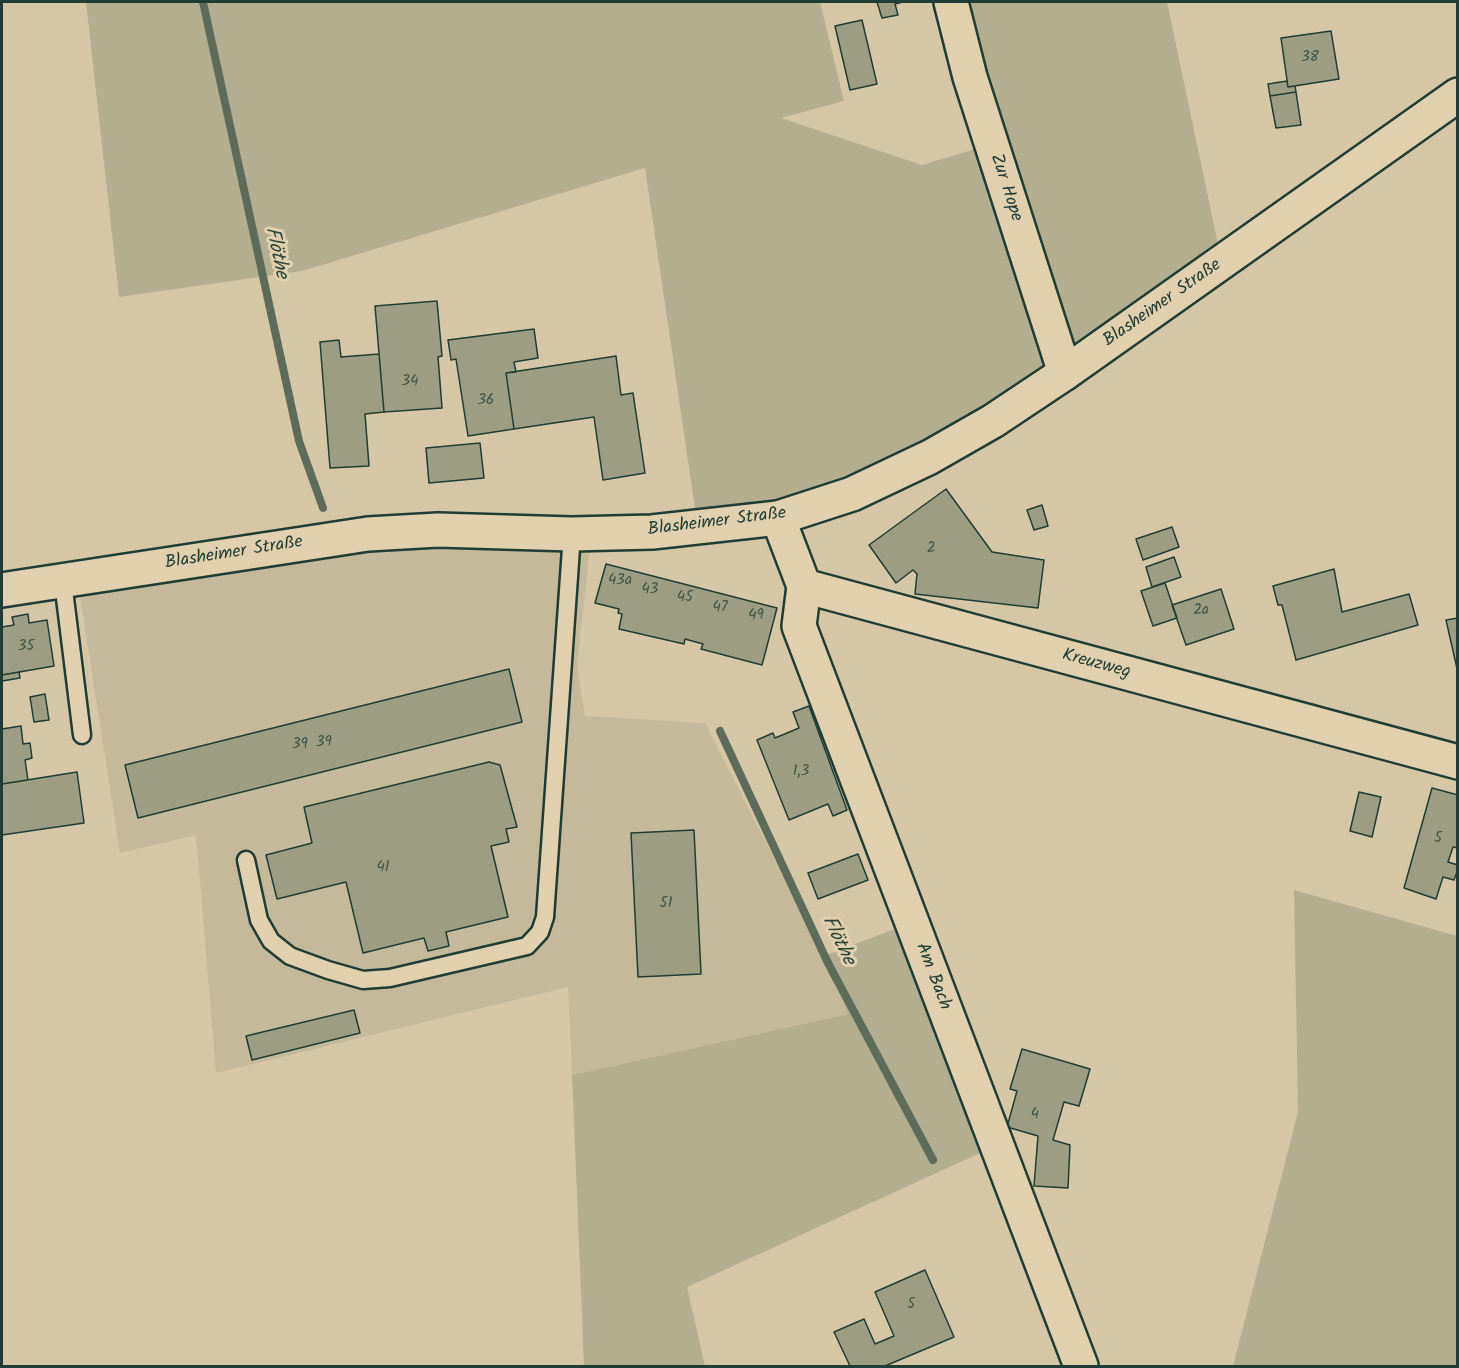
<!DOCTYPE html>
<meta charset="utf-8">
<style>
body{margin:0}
#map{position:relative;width:1459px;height:1368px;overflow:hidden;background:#d5c7a6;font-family:Kalam,sans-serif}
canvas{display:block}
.frame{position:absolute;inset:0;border:3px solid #1f3d34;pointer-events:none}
</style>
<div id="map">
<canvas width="1459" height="1368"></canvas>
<div class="frame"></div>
</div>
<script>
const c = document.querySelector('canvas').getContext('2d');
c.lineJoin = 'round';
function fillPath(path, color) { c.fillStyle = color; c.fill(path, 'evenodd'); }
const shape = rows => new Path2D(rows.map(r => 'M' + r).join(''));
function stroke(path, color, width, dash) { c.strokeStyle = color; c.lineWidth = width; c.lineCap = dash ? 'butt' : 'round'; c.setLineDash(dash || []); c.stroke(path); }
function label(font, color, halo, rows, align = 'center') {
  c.font = font + ' Kalam,sans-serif'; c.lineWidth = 6; c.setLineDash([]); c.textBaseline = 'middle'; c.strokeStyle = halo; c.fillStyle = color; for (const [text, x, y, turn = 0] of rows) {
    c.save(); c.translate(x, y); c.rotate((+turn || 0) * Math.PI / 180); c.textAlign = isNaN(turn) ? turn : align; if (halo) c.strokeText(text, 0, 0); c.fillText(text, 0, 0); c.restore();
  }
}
fillPath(shape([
 [424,541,590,549,577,664,585,716,705,723,824,956,848,1014,572,1075,568,987,216,1073,196,835,120,853,79,590]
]), '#c4ba9b');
fillPath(shape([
 [86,2,820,2,844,101,781,118,922,165,982,147,1046,347,1040,372,972,418,871,472,780,502,696,515,645,168,302,271,119,297],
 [967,2,1167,2,1219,249,1068,354],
 [1294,890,1457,936,1457,1366,1233,1366,1298,1112],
 [905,925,989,1149,687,1287,705,1366,584,1366,572,1075,848,1014,824,956]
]), '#b4ae91');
stroke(shape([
 [203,2,299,441,323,508],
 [720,731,828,963,933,1160]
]), '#5d6c5a', 8);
const building = shape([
 [877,2,903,2,895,4,898,15,882,18,877,2],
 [862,20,877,84,850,90,835,26,862,20],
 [1331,31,1339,79,1288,87,1281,38,1331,31],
 [1287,81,1288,87,1295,86,1296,92,1270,96,1268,84,1287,81],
 [1296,92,1301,125,1276,128,1270,96,1296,92],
 [437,301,442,356,438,357,442,408,384,412,375,306,437,301],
 [534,329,538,358,514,362,516,372,506,373,514,429,468,436,456,359,451,360,448,340,534,329],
 [339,340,341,357,379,354,384,412,365,414,369,466,330,468,320,342,339,340],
 [616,356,621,395,633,393,645,473,603,480,594,417,514,429,506,373,616,356],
 [480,443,484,478,429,483,426,448,480,443],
 [946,489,992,552,1044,560,1038,608,915,594,917,574,913,570,896,583,869,545,946,489],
 [1042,505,1048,526,1034,530,1027,510,1042,505],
 [1172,527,1179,547,1143,560,1136,539,1172,527],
 [1174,557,1181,577,1152,587,1146,567,1174,557],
 [606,564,777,608,762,665,701,649,703,644,685,639,684,644,619,629,622,614,618,613,619,609,595,603,606,564],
 [1334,569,1342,612,1409,594,1418,625,1296,660,1282,605,1278,605,1273,586,1334,569],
 [1165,583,1177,618,1153,626,1141,591,1165,583],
 [1221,589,1234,629,1186,645,1172,605,1221,589],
 [28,614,29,623,47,620,54,666,2,675,2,627,14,625,12,617,28,614],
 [1458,618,1458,673,1446,620,1458,618],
 [509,669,522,722,138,818,125,765,509,669],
 [19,672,20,678,2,681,2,675,19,672],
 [45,694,49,720,34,722,30,697,45,694],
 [809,706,847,810,833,816,828,804,789,820,757,740,773,733,775,738,799,728,793,712,809,706],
 [21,726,23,744,30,743,32,758,25,760,28,780,2,784,2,729,21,726],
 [489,762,500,765,517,827,506,829,509,842,491,846,508,917,446,932,449,946,428,951,424,938,363,953,346,882,277,899,266,855,312,843,304,807,489,762],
 [77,772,84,823,2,835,2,784,77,772],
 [1432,788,1458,795,1458,848,1453,847,1448,862,1458,865,1458,869,1454,880,1443,877,1436,899,1404,888,1432,788],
 [1359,792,1381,797,1372,837,1350,831,1359,792],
 [694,830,701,974,638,977,631,833,694,830],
 [858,854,868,880,818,899,808,873,858,854],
 [354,1010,360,1033,252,1060,246,1036,354,1010],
 [1022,1049,1090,1069,1079,1106,1064,1102,1053,1140,1070,1145,1068,1188,1034,1186,1038,1136,1007,1127,1017,1091,1010,1089,1022,1049],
 [925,1270,954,1337,885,1366,850,1366,834,1332,864,1319,875,1344,894,1336,875,1292,925,1270]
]);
fillPath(building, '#9c9d82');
stroke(building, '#1f3d34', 1.5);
const lane = shape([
 [63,582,82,735],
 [246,860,259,920,271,941,290,956,328,970,363,980,390,978,527,946,540,932,545,917,572,534]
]);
const street = shape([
 [951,2,970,77,1065,373],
 [778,518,804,586,1458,762],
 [804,586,799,626,1081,1366]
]);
const secondary = shape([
 [2,590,368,534,438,530,572,534,652,532,778,518,852,494,930,457,993,421,1065,373,1458,95]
]);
stroke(lane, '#1f3d34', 21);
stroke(street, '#1f3d34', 38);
stroke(secondary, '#1f3d34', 38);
stroke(lane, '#e1d0ad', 16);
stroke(street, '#e1d0ad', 33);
stroke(secondary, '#e1d0ad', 33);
label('15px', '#3e5548', null, [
 ["38",1310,58],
 ["34",410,382],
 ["36",486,401],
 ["2",931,549],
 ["43a",620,581],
 ["43",650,590],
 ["45",685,598],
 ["47",720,608],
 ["2a",1201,611],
 ["49",756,616],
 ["35",26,647],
 ["39",324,743],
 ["39",300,745],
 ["1,3",801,772],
 ["5",1438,839],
 ["41",383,868],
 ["51",666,904],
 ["4",1035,1115],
 ["5",911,1305]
]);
label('18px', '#1f3d34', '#e1d0ad', [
 ["Zur Hope",1005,188,72],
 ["Blasheimer Straße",1163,304,-35],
 ["Blasheimer Straße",717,523,-7],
 ["Blasheimer Straße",234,554,-9],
 ["Kreuzweg",1096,665,15],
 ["Am Bach",932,977,69]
]);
label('italic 20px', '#29453a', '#e1d0ad', [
 ["Flöthe",275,253,78],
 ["Flöthe",837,941,64]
]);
</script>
